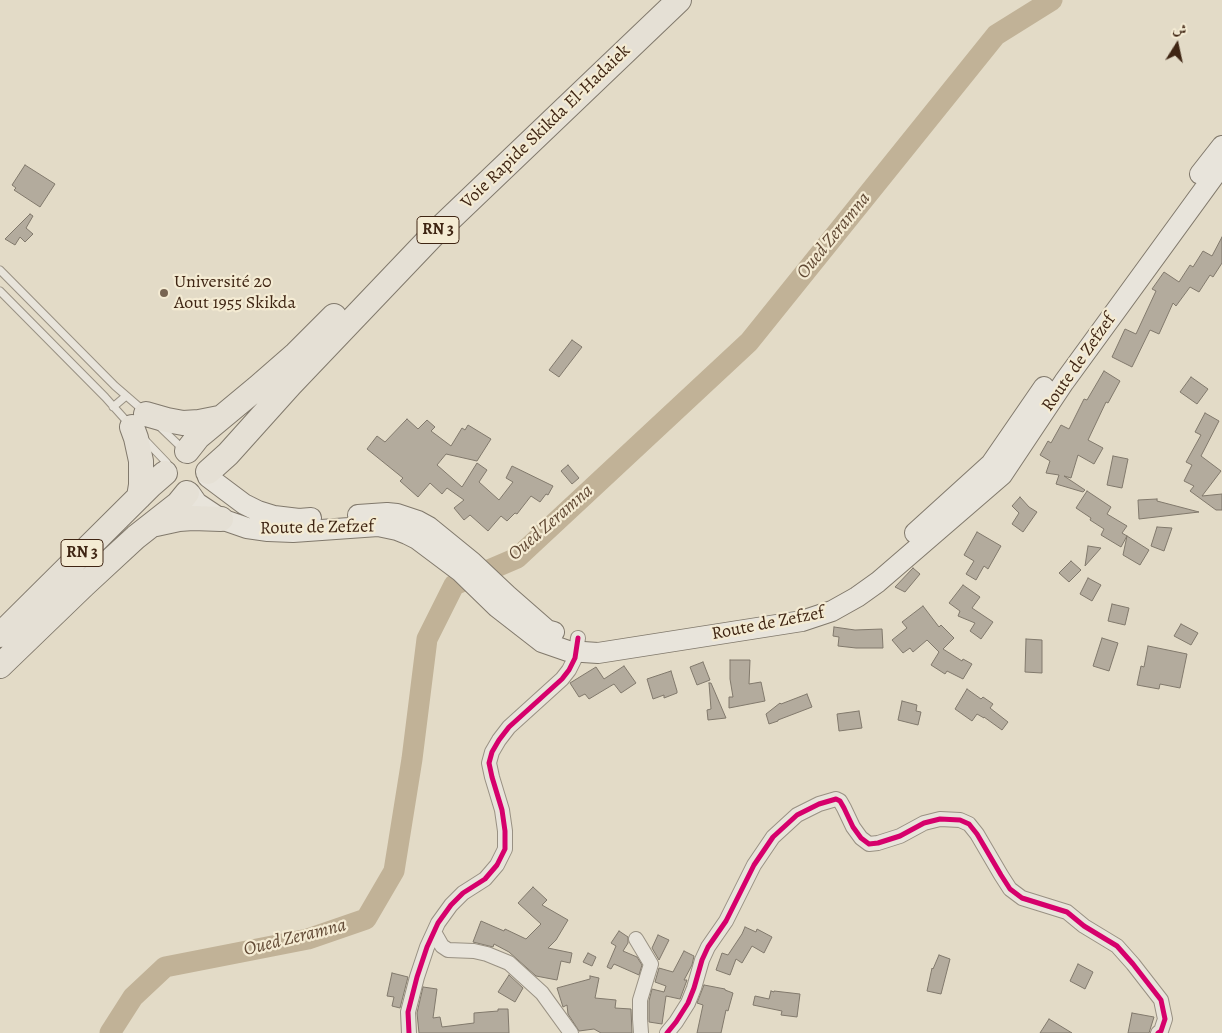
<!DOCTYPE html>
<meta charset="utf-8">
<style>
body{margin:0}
#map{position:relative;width:1222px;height:1033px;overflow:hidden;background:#e3dbc7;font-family:Alegreya,Amiri,serif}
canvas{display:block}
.north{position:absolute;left:1152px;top:20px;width:50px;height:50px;-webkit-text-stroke:4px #f4ebd3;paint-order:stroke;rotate:10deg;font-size:14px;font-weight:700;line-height:20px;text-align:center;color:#3f2513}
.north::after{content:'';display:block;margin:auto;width:18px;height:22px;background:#3f2513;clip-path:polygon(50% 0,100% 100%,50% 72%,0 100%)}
</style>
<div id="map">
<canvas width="1222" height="1033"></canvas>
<div class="north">ش</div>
</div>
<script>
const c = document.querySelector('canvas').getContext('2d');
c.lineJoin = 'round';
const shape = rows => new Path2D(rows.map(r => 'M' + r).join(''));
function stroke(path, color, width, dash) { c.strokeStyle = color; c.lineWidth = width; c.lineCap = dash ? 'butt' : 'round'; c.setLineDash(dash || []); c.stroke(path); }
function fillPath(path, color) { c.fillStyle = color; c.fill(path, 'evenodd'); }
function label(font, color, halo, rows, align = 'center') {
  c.font = font + ' Alegreya,serif'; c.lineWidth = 4.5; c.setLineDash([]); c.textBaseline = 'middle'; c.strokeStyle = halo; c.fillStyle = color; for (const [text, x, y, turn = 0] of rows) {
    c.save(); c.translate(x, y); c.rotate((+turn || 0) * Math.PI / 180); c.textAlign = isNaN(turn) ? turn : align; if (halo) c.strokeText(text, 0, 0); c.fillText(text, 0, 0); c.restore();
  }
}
stroke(shape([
 [110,1033,133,997,165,967,308,939,366,919,394,871,412,759,427,639,454,585,517,558,749,342,996,35,1052,0]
]), '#c1b297', 21);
const building = shape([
 [25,165,55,184,40,207,14,190,16,188,12,185,25,165],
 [30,214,33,216,26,228,33,234,25,242,20,237,15,245,5,239,30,214],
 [1222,237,1222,263,1213,277,1210,275,1199,292,1190,287,1176,306,1173,303,1159,334,1150,330,1132,367,1112,357,1125,329,1136,334,1156,291,1152,289,1164,272,1179,282,1190,265,1193,267,1203,251,1212,256,1222,237],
 [572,340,582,347,559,377,549,370,572,340],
 [1104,371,1120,381,1108,403,1106,402,1088,440,1103,448,1094,464,1078,455,1071,478,1064,476,1085,490,1083,492,1056,484,1059,475,1046,473,1050,461,1040,455,1048,441,1051,443,1061,425,1069,429,1084,399,1087,400,1104,371],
 [1191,377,1208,389,1197,404,1180,392,1191,377],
 [1205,413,1219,421,1201,456,1221,471,1202,496,1222,494,1222,510,1216,510,1190,491,1194,486,1184,481,1192,465,1186,462,1201,435,1195,432,1205,413],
 [407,419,418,429,427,420,435,427,431,431,451,446,462,428,465,430,468,425,491,439,477,461,446,454,437,465,462,487,477,463,487,470,479,482,499,500,513,482,506,478,512,466,553,486,548,495,546,494,540,502,531,496,517,514,515,513,507,521,501,516,488,531,470,515,464,520,454,508,464,500,447,488,442,494,430,483,418,497,400,481,403,478,367,449,377,436,385,442,407,419],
 [1113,456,1128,459,1122,488,1107,485,1113,456],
 [568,465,579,478,572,484,561,471,568,465],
 [1087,491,1111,507,1107,514,1127,526,1122,533,1127,536,1121,547,1101,535,1104,529,1090,520,1091,518,1076,508,1087,491],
 [1020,497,1029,507,1037,512,1023,532,1012,524,1019,513,1012,506,1020,497],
 [1157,499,1157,501,1199,512,1139,519,1138,500,1157,499],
 [1157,527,1172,528,1164,551,1151,546,1157,527],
 [977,532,1001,546,988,569,984,566,976,580,966,574,974,561,964,555,977,532],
 [1127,536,1149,550,1140,565,1123,555,1127,536],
 [1088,546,1101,548,1085,566,1088,546],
 [1071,561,1081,570,1069,582,1059,573,1071,561],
 [913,568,920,574,905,592,895,587,913,568],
 [1088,578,1101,585,1092,601,1080,594,1088,578],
 [963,585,980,597,972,608,993,622,981,639,970,631,975,623,958,616,960,611,949,603,963,585],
 [1112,604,1129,608,1125,625,1108,621,1112,604],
 [923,606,939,627,941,625,954,638,943,649,962,661,963,659,972,664,963,679,947,671,945,674,931,665,939,652,927,640,913,652,910,648,903,653,892,640,907,628,902,622,923,606],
 [1181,624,1198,633,1191,645,1174,636,1181,624],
 [834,627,855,630,882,629,883,648,856,648,838,646,839,637,833,636,834,627],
 [1102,638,1118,643,1109,671,1093,666,1102,638],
 [1026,639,1042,640,1042,673,1025,672,1026,639],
 [1148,646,1187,654,1180,688,1160,684,1159,689,1137,685,1141,666,1144,667,1148,646],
 [730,660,750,660,749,684,761,682,765,701,729,708,729,697,733,697,730,679,730,660],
 [703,662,710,680,697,685,690,667,703,662],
 [624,666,636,683,621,693,614,684,589,699,585,694,579,697,570,683,596,667,604,679,624,666],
 [671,671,677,691,677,693,664,698,664,695,653,699,647,679,671,671],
 [709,683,711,683,726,718,708,720,707,710,711,709,709,683],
 [967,689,981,699,983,697,993,704,990,708,1008,722,1002,730,984,717,984,718,977,714,972,721,955,709,967,689],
 [807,694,812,707,778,720,778,721,769,724,766,714,780,703,781,704,807,694],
 [902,701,917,705,916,711,921,712,918,725,898,720,902,701],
 [859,711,862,728,839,731,837,714,859,711],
 [533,887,547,900,542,905,568,920,556,940,548,948,572,953,570,963,561,961,557,980,536,976,509,952,494,944,493,947,473,942,481,921,504,931,505,929,526,939,541,924,518,903,533,887],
 [745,927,756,932,757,929,772,937,764,953,752,946,742,963,736,959,730,975,716,970,722,953,728,955,742,934,745,927],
 [619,931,628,937,628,943,623,951,637,957,642,965,639,975,614,964,611,969,607,967,616,946,611,943,619,931],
 [658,935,669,940,659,960,652,948,658,935],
 [684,951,694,956,692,965,684,980,687,980,680,999,666,996,662,1024,649,1022,649,1001,652,989,664,992,666,986,655,982,659,968,673,972,684,951],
 [588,953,596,957,592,966,583,962,588,953],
 [939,955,950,959,941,994,927,991,932,968,933,969,939,955],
 [1078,964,1093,972,1085,989,1070,981,1078,964],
 [392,973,408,977,400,1008,392,1006,394,997,387,996,392,973],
 [509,975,523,988,515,1002,498,992,509,975],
 [590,976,599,978,595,998,616,1000,615,1008,631,1009,632,1033,601,1033,594,1029,579,1031,568,1014,567,1005,563,1007,557,988,590,979,590,976],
 [704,985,725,989,725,990,733,993,728,1011,726,1010,721,1033,697,1033,703,1005,697,1003,704,985],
 [423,987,437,989,433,1018,440,1017,442,1027,474,1023,474,1013,498,1011,498,1009,508,1009,509,1033,419,1033,417,1013,423,987],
 [771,991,774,992,774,991,800,994,797,1017,781,1015,782,1011,753,1005,755,996,769,999,771,991],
 [1132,1013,1154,1017,1149,1033,1128,1033,1132,1013],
 [1049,1019,1072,1033,1040,1033,1049,1019]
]);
fillPath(building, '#b3ab9d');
stroke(building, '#81796c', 1);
const service = shape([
 [0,270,115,386,145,412],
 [0,291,105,397,130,425],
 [113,407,126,396],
 [159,426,184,450],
 [145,440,167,463]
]);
const minor = shape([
 [434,932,442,946,448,950,474,951,487,954,509,963,542,993,571,1033],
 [636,939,651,964,640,1000,640,1019,641,1033],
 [409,1033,408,1012,417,977,427,947,438,923,451,905,463,893,485,879,497,865,505,849,505,831,502,810,492,777,489,763,492,752,499,740,509,727,562,679,569,670,575,658,578,638],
 [667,1033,676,1022,688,1003,694,988,702,960,708,947,726,921,754,865,773,837,797,815,819,804,836,799,840,801,844,808,853,827,861,838,869,844,878,843,900,836,924,823,940,819,960,820,969,824,977,834,1001,875,1010,889,1022,898,1067,912,1084,926,1117,946,1133,964,1161,1000,1165,1019,1161,1031,1158,1033]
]);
const secondary = shape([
 [1200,174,1222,146],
 [208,477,244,504,258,511,274,516,299,519,311,518],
 [190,493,197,503,221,519,247,528,268,531,293,532,378,526,397,530,407,534,417,539,461,572,497,607,542,642,568,651,598,653,802,621,832,611,857,597,878,582,1002,475,1064,382,1222,165],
 [358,515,387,513,397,514,418,521,429,527,472,562,507,595,547,630,554,632],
 [915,533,991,464,1044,387]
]);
const trunk = shape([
 [146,414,167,420,183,423,199,422,219,418],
 [132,427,136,438,141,461,141,485,139,497],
 [187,451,198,437,257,388,296,354,334,316],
 [208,472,228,454,290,385,433,235,679,0],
 [156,524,179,519,193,518,221,519],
 [0,635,150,486,165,473],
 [0,666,84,585,136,537,178,504,187,493]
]);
stroke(service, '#999183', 9);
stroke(minor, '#999183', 16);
stroke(secondary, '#81796c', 22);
stroke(trunk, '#81796c', 26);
stroke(service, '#e8e4db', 7);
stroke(minor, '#e8e4db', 14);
stroke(secondary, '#e8e4db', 20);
stroke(trunk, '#e5e0d5', 24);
stroke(shape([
 [409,1033,408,1012,417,977,427,947,438,923,451,905,463,893,485,879,497,865,505,849,505,831,502,810,492,777,489,763,492,752,499,740,509,727,562,679,569,670,575,658,578,638],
 [667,1033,676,1022,688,1003,694,988,702,960,708,947,726,921,754,865,773,837,797,815,819,804,836,799,840,801,844,808,853,827,861,838,869,844,878,843,900,836,924,823,940,819,960,820,969,824,977,834,1001,875,1010,889,1022,898,1067,912,1084,926,1117,946,1133,964,1161,1000,1165,1019,1161,1031,1158,1033]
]), '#d6006c', 5);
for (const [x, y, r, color] of [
 [164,293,5,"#786552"]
]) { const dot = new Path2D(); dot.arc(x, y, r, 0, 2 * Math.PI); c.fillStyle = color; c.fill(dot); stroke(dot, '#f4ebd3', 2); }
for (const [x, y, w] of [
 [438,230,42],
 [82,553,42]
]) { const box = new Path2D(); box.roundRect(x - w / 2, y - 13.5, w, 27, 4); c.fillStyle = '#f4ebd3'; c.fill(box); stroke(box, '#3f2513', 1); }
label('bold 16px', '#3f2513', null, [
 ["RN 3",438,230],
 ["RN 3",82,553]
]);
label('18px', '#3f2513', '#f4ebd3', [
 ["Voie Rapide Skikda El-Hadaiek",546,127,-44],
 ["Route de Zefzef",1079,363,-55],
 ["Route de Zefzef",317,528,-1],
 ["Route de Zefzef",768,624,-11]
]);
label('18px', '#3f2513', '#f4ebd3', [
 ["Université 20",174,283],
 ["Aout 1955 Skikda",174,304]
], 'left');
label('italic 19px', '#624a35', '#f4ebd3', [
 ["Oued Zeramna",834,236,-51],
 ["Oued Zeramna",551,523,-41],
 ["Oued Zeramna",295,938,-14]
]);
</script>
